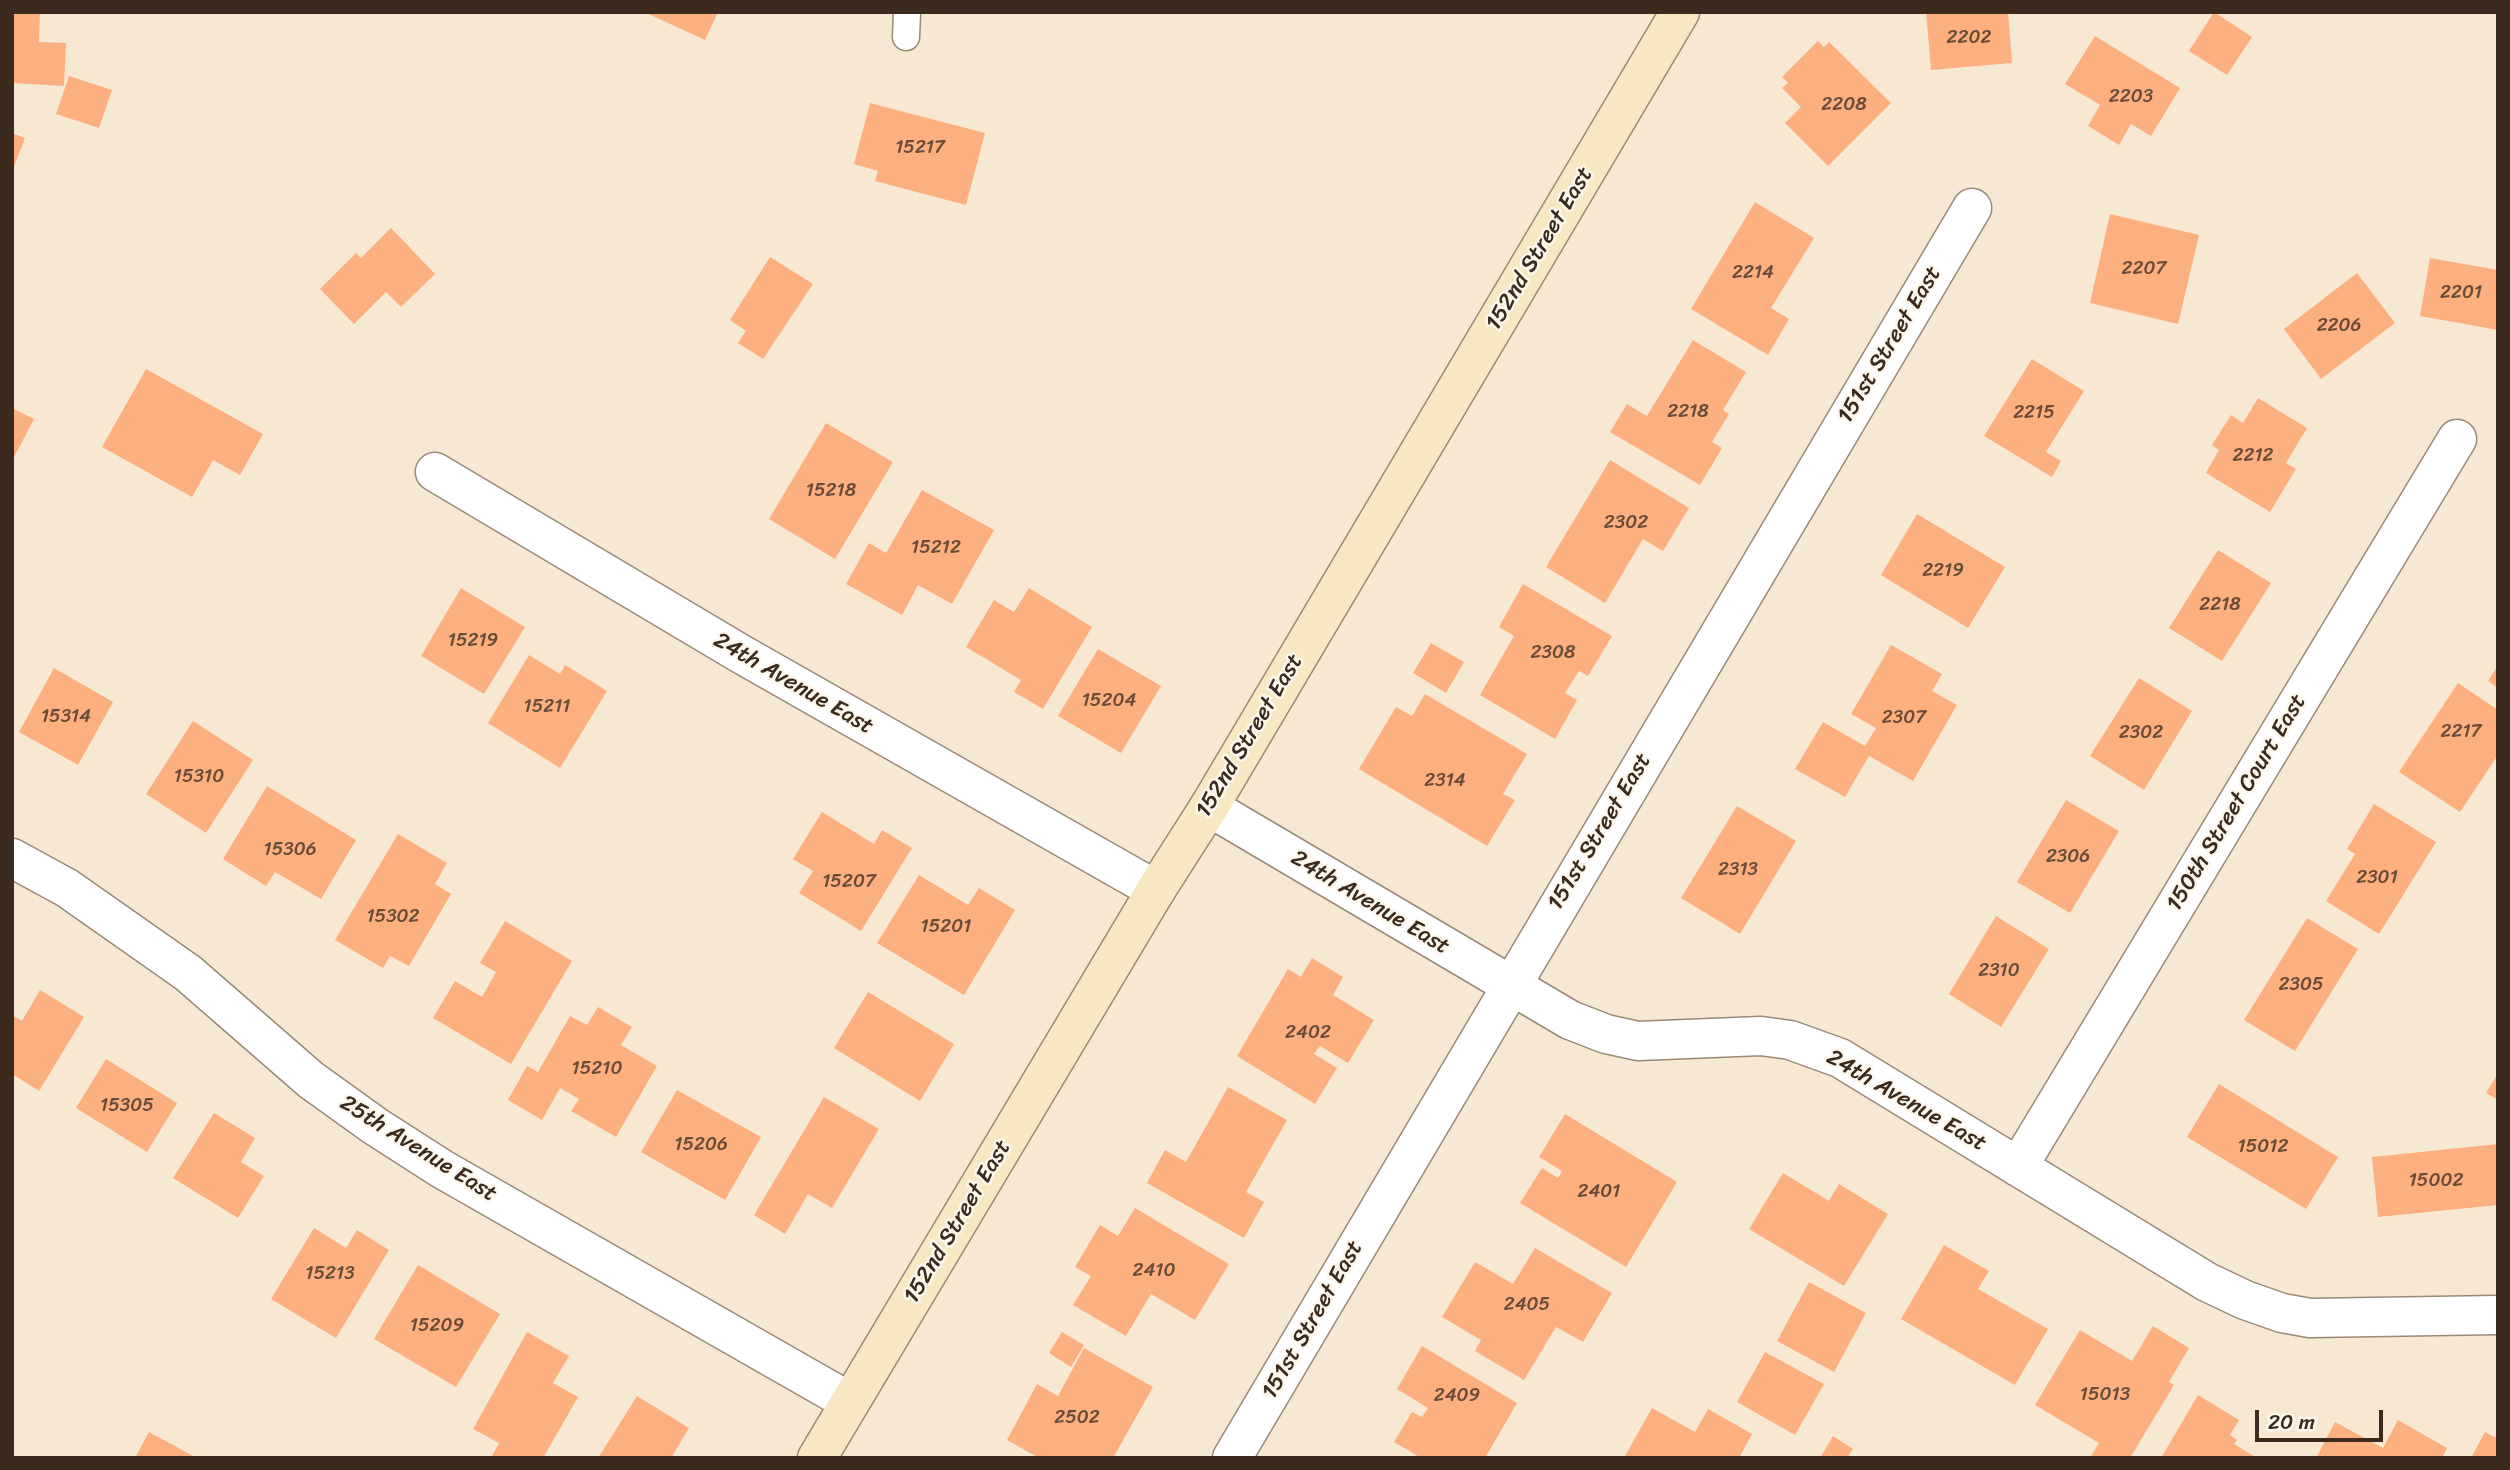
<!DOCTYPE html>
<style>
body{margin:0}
#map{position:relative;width:2510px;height:1470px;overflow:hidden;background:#f7e8d3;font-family:Sriracha,sans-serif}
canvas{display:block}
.frame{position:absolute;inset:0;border:14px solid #3b2a1e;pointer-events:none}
.scale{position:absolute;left:2255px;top:1410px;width:128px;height:32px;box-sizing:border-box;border:4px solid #3b2a1e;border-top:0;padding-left:9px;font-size:21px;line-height:24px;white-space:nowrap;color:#3b2a1e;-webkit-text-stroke:5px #fbf7ec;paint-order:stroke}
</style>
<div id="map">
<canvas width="2510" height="1470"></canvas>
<div class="frame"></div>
<div class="scale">20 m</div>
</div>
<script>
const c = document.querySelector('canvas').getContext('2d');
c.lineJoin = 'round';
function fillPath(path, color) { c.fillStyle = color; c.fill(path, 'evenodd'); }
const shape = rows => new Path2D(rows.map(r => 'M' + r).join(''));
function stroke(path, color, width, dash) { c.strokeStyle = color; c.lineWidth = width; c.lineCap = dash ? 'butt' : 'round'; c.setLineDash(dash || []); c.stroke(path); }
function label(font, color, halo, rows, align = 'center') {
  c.font = font + ' Sriracha,sans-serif'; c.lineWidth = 5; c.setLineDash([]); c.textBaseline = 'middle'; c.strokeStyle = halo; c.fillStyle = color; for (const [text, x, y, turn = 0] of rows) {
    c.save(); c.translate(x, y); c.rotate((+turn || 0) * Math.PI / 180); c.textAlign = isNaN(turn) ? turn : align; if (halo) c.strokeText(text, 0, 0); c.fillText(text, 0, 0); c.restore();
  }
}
fillPath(shape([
 [12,12,40,12,39,42,66,43,64,86,12,83],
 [644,12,718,12,705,40],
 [1926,12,2008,12,2012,63,1931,70],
 [2214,12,2252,37,2227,75,2189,51],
 [2095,36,2180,88,2151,136,2131,124,2119,145,2088,126,2100,105,2065,84],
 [1818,41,1824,47,1829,42,1891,103,1828,166,1785,123,1801,107,1782,88,1788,83,1782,77],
 [69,76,112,90,99,128,56,114],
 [870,103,985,133,966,205,875,181,878,171,854,164],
 [12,133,25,138,12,172],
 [1755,202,1814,238,1771,308,1789,319,1768,355,1691,309],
 [2110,214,2199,235,2178,324,2090,303],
 [391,228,435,274,401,307,386,292,354,324,320,289,356,253,361,258],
 [770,257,813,284,763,359,738,343,746,331,730,320],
 [2430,258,2498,270,2498,330,2420,316],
 [2357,273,2395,323,2321,379,2284,329],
 [1693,340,1746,372,1723,410,1729,414,1712,442,1722,448,1700,485,1610,432,1627,404,1647,416],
 [2032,359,2084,391,2046,452,2061,461,2052,477,1984,436],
 [146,369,263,434,240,475,213,460,192,497,102,447],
 [2258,398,2307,428,2286,463,2296,469,2270,512,2206,473,2219,450,2212,445,2231,415,2243,423],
 [12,408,34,419,12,461],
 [826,423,893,462,835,559,769,519],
 [1610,460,1689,508,1663,551,1643,539,1605,603,1546,567],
 [922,490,994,530,952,604,918,585,902,615,846,584,869,543,886,553],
 [1917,514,2005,567,1968,628,1881,575],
 [2218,550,2271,583,2222,661,2169,628],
 [1523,584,1612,636,1588,676,1579,671,1565,693,1577,700,1555,739,1480,695,1514,636,1499,627],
 [461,588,525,627,484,694,421,656],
 [1029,588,1092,627,1043,709,1014,692,1021,680,966,647,994,600,1014,612],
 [1431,643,1464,662,1446,693,1413,673],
 [1891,645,1942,674,1932,691,1957,705,1913,781,1869,756,1845,797,1795,769,1823,722,1865,746,1876,728,1851,714],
 [1098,649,1161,686,1121,753,1058,716],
 [529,655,560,674,565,665,607,691,560,768,488,723],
 [2498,665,2498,688,2488,681],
 [54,668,113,702,78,765,19,732],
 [2139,678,2192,711,2144,790,2090,756],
 [2458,683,2498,710,2498,755,2460,812,2399,772],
 [1425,694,1527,754,1503,794,1515,800,1487,846,1359,769,1396,707,1412,716],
 [193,721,253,760,206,833,146,794],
 [267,786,356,840,321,899,275,872,266,886,223,859],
 [2066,800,2119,831,2070,913,2017,882],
 [2374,804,2436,842,2379,934,2326,901,2355,854,2347,849],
 [1737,806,1796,841,1740,934,1681,898],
 [822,812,874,844,882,830,912,848,861,931,799,893,813,871,793,859],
 [398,834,447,863,435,884,451,894,409,966,390,956,383,968,335,940],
 [919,875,968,905,979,888,1015,910,964,995,877,943],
 [1996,916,2049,949,2001,1027,1949,994],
 [2307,918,2358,949,2295,1051,2244,1020],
 [505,921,572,961,511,1064,433,1018,455,981,482,997,496,972,480,963],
 [1312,958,1343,977,1333,995,1374,1020,1348,1063,1320,1046,1314,1054,1337,1068,1315,1104,1237,1056,1288,969,1301,977],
 [40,990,84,1017,39,1091,12,1074,12,1015,22,1021],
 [868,992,954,1044,920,1101,834,1048],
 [598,1007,632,1027,621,1045,657,1066,616,1137,571,1111,579,1099,560,1088,542,1120,508,1100,527,1066,538,1072,570,1016,587,1025],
 [106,1059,177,1103,147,1152,76,1108],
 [2498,1073,2498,1100,2486,1093],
 [2219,1084,2338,1157,2306,1209,2187,1137],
 [1228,1087,1287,1120,1246,1192,1264,1202,1244,1238,1147,1183,1165,1150,1186,1162],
 [677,1090,761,1137,725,1200,641,1152],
 [824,1097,879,1129,832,1208,808,1194,785,1234,754,1215],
 [214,1113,255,1138,241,1162,264,1176,238,1218,173,1178],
 [1565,1114,1677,1182,1626,1267,1520,1203,1542,1168,1558,1178,1562,1171,1539,1157],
 [2498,1144,2498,1205,2378,1217,2372,1157],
 [1783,1173,1829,1201,1839,1184,1888,1214,1844,1286,1749,1229],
 [1135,1208,1229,1264,1195,1320,1151,1294,1126,1336,1073,1305,1091,1276,1075,1267,1100,1225,1118,1236],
 [314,1228,346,1248,357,1230,389,1250,336,1338,271,1299],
 [1944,1245,1989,1271,1978,1289,2048,1329,2015,1385,1901,1319],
 [1535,1248,1612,1293,1583,1342,1556,1327,1524,1380,1475,1351,1481,1340,1442,1317,1475,1262,1513,1284],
 [418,1265,500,1314,456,1387,374,1339],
 [1809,1282,1866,1313,1834,1372,1777,1341],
 [2153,1326,2189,1348,2169,1382,2174,1385,2130,1458,2090,1458,2099,1443,2035,1405,2080,1330,2132,1361],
 [527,1332,569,1356,553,1383,578,1397,543,1458,491,1458,499,1443,473,1429],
 [1062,1332,1084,1345,1071,1367,1049,1353],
 [1422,1346,1517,1403,1485,1458,1421,1458,1394,1442,1412,1412,1422,1417,1428,1408,1397,1389],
 [1084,1348,1153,1387,1113,1458,1039,1458,1007,1440,1037,1384,1058,1396],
 [1765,1352,1824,1384,1795,1435,1737,1402],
 [2198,1395,2239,1420,2230,1435,2237,1440,2234,1444,2257,1458,2161,1458],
 [637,1396,689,1428,671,1458,598,1458],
 [1652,1408,1695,1432,1708,1409,1752,1434,1739,1458,1627,1458,1625,1456],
 [2398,1420,2447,1448,2442,1458,2316,1458,2335,1422,2383,1448],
 [149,1432,197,1458,135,1458],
 [2485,1432,2498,1439,2498,1458,2471,1458],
 [1833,1436,1853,1449,1847,1458,1820,1458]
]), '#fcb080');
const service = shape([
 [906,37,907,12]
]);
const minor = shape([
 [435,472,741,654,1156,890],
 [1209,807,1570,1020,1606,1034,1638,1041,1761,1036,1790,1040,1840,1058,2207,1282,2245,1300,2282,1313,2310,1318,2498,1315],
 [12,858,67,888,188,973,311,1080,375,1126,442,1169,850,1402],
 [2018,1167,2457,439],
 [1232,1458,1972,208]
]);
const secondary = shape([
 [817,1458,1156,890,1209,807,1680,12]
]);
stroke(service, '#998978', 29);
stroke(minor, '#998978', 41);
stroke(secondary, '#998978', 41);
stroke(service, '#fff', 26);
stroke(minor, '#fff', 38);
stroke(secondary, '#f7e8c3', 38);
label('19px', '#6b4c36', null, [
 ["2202",1969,38],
 ["2203",2131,97],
 ["2208",1844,105],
 ["15217",920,148],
 ["2207",2144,269],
 ["2214",1753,273],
 ["2201",2461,293],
 ["2206",2339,326],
 ["2218",1688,412],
 ["2215",2034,413],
 ["2212",2253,456],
 ["15218",831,491],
 ["2302",1626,523],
 ["15212",936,548],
 ["2219",1943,571],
 ["2218",2220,605],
 ["15219",473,641],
 ["2308",1553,653],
 ["15204",1109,701],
 ["15211",547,707],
 ["15314",66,717],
 ["2307",1904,718],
 ["2217",2461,732],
 ["2302",2141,733],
 ["15310",199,777],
 ["2314",1445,781],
 ["15306",290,850],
 ["2306",2068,857],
 ["2313",1738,870],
 ["2301",2377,878],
 ["15207",849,882],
 ["15302",393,917],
 ["15201",946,927],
 ["2310",1999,971],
 ["2305",2301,985],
 ["2402",1308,1033],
 ["15210",597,1069],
 ["15305",127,1106],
 ["15206",701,1145],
 ["15012",2263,1147],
 ["15002",2436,1181],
 ["2401",1599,1192],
 ["2410",1154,1271],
 ["15213",330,1274],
 ["2405",1527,1305],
 ["15209",437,1326],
 ["15013",2105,1395],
 ["2409",1457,1396],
 ["2502",1077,1418]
]);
label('23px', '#3b2a1e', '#fbf7ec', [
 ["152nd Street East",1540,249,-59],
 ["151st Street East",1890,345,-59],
 ["24th Avenue East",793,684,30],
 ["152nd Street East",1250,736,-59],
 ["150th Street Court East",2237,803,-59],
 ["151st Street East",1600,832,-59],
 ["24th Avenue East",1370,903,31],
 ["24th Avenue East",1906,1101,30],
 ["25th Avenue East",418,1149,32],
 ["152nd Street East",958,1222,-59],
 ["151st Street East",1313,1320,-60]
]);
</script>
